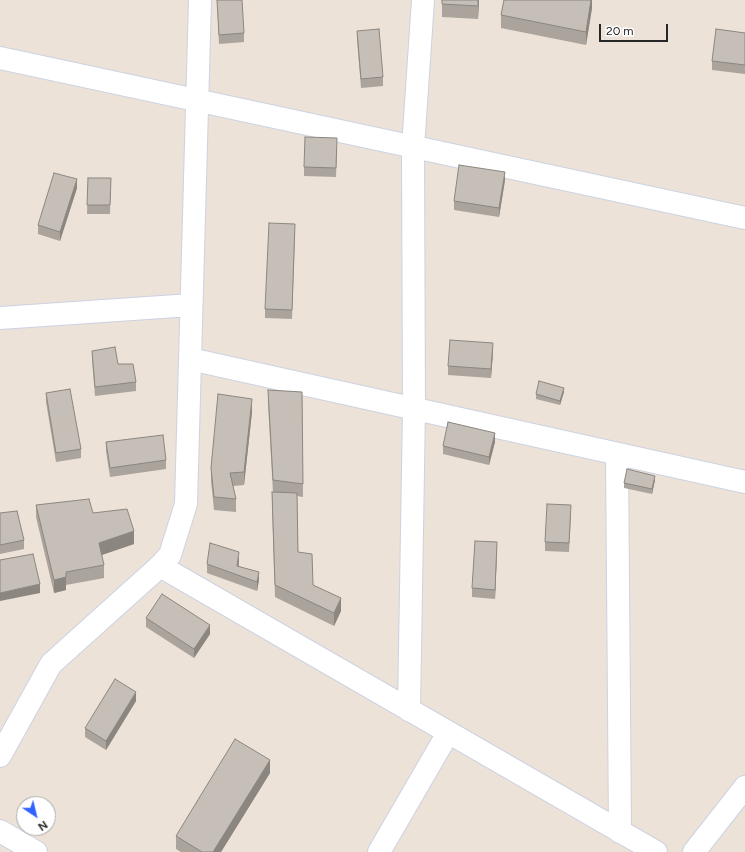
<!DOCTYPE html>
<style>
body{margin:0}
#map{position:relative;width:745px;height:852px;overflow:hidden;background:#ece2d7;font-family:Figtree,sans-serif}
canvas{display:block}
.north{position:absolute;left:16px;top:796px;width:40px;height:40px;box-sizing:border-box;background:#fff;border:1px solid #a9a9a9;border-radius:50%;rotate:145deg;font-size:11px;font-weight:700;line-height:16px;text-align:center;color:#272727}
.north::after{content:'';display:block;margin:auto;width:14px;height:18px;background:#3162ff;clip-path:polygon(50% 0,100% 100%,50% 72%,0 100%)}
.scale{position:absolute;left:599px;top:24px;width:69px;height:18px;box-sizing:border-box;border:2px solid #272727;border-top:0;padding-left:5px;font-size:12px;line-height:14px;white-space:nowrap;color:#272727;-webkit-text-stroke:3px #fff;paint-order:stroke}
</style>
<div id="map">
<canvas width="745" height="852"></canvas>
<div class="north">N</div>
<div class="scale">20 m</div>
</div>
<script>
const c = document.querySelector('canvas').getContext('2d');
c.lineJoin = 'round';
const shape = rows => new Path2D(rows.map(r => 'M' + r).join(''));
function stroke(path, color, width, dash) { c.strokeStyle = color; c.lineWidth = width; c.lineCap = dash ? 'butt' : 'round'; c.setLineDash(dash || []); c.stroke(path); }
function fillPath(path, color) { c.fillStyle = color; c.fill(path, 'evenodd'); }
const minor = shape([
 [0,58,745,218],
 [0,318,191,305],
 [190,359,745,482],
 [617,454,620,832],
 [160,566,170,555,186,504,200,0],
 [409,710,414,409,413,148,423,0],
 [0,831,36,852],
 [379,852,448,733],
 [694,852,745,787]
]);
const tertiary = shape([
 [0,756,51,664,160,566,656,852]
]);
stroke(minor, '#ccd2e2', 24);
stroke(tertiary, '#ccd2e2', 24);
stroke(minor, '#fff', 22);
stroke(tertiary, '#fff', 22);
fillPath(shape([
 [217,0,244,33,244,42,219,44],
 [479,0,478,19,442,17,442,4],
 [592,0,592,8,586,45,501,28,501,15],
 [357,31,383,77,383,86,361,88,357,39],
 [745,33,745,74,712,70,712,61],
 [337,147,336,177,304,176,304,167],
 [88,178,111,178,110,214,87,214],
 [505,180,499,217,454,210,454,201],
 [77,188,60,241,38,234,38,225],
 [295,233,292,319,265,318,265,309],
 [92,351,118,364,136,382,136,391,95,396,92,360],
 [493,352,491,378,448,375,448,366],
 [268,390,302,392,303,497,297,496,298,552,313,585,341,611,334,626,275,597,272,505,272,492,273,493,268,403],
 [564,392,560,405,536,399,536,394],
 [46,393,81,449,81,458,56,462,46,402],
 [252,412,244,485,233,486,236,499,236,512,214,510,211,481,211,468],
 [106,442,166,460,166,469,110,477,106,451],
 [495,442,489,465,443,454,443,446],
 [655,480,652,494,624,488,624,483],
 [36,505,93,513,134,544,101,555,104,565,104,578,66,585,66,590,54,593,36,517],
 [0,513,24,540,24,549,0,554],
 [571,514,569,552,545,551,545,542],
 [497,551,495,599,472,597,472,588],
 [239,561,239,566,259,580,257,591,207,573,207,564],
 [146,618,210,634,194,658,146,627],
 [136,701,106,750,85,737,85,728],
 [270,773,221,852,181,852,176,849,176,836]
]), '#aaa49d');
fillPath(shape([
 [478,0,479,0,478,19],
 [591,0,592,0,592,8,586,45,586,32],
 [505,172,505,180,499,217,499,208],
 [77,179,77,188,60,241,60,232],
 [493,343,493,352,491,378,491,369],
 [564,388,564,392,560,405,560,401],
 [252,399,252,412,244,485,244,472],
 [495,433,495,442,489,465,489,457],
 [655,476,655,480,652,494,652,489],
 [134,531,134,544,99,556,99,543],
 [497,542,497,551,495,599,495,590],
 [239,552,239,561,237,575,237,566],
 [66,572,66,590,54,593,54,580],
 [259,572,259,580,257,591,257,582],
 [40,584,40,593,0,601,0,593],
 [341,598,341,611,334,626,334,613],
 [210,625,210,634,194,658,194,649],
 [136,692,136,701,106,750,106,741],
 [270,760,270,773,221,852,213,852]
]), '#8b8680');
const building = shape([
 [217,0,242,0,244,33,219,35,217,0],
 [442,0,478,0,478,6,442,4,442,0],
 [504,0,591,0,586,32,501,15,504,0],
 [379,29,383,77,361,79,357,31,379,29],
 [716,29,745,33,745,65,712,61,716,29],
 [305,137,337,138,336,168,304,167,305,137],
 [459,165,505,172,499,208,454,201,459,165],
 [54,173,77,179,60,232,38,225,54,173],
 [88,178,111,178,110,205,87,205,88,178],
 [269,223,295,224,292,310,265,309,269,223],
 [450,340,493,343,491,369,448,366,450,340],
 [115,347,118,364,133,364,136,382,95,387,92,351,115,347],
 [539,381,564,388,560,401,536,394,539,381],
 [70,389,81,449,56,453,46,393,70,389],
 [268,390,302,392,303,484,273,480,268,390],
 [218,394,252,399,244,472,230,473,236,499,214,497,211,468,218,394],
 [448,422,495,433,489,457,443,446,448,422],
 [163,435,166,460,110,468,106,442,163,435],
 [627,469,655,476,652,489,624,483,627,469],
 [272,492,297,493,298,552,312,554,313,585,341,598,334,613,275,585,272,492],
 [89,499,93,513,127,509,134,531,99,543,104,565,66,572,66,577,54,580,36,505,89,499],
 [547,504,571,505,569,543,545,542,547,504],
 [17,511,24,540,0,545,0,513,17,511],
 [475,541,497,542,495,590,472,588,475,541],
 [210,543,239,552,237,566,259,572,257,582,207,564,210,543],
 [33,554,40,584,0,593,0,560,33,554],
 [162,594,210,625,194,649,146,618,162,594],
 [115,679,136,692,106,741,85,728,115,679],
 [235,739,270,760,213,852,202,852,176,836,235,739]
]);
fillPath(building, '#c6bfb7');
stroke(building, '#8b8680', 1);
</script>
